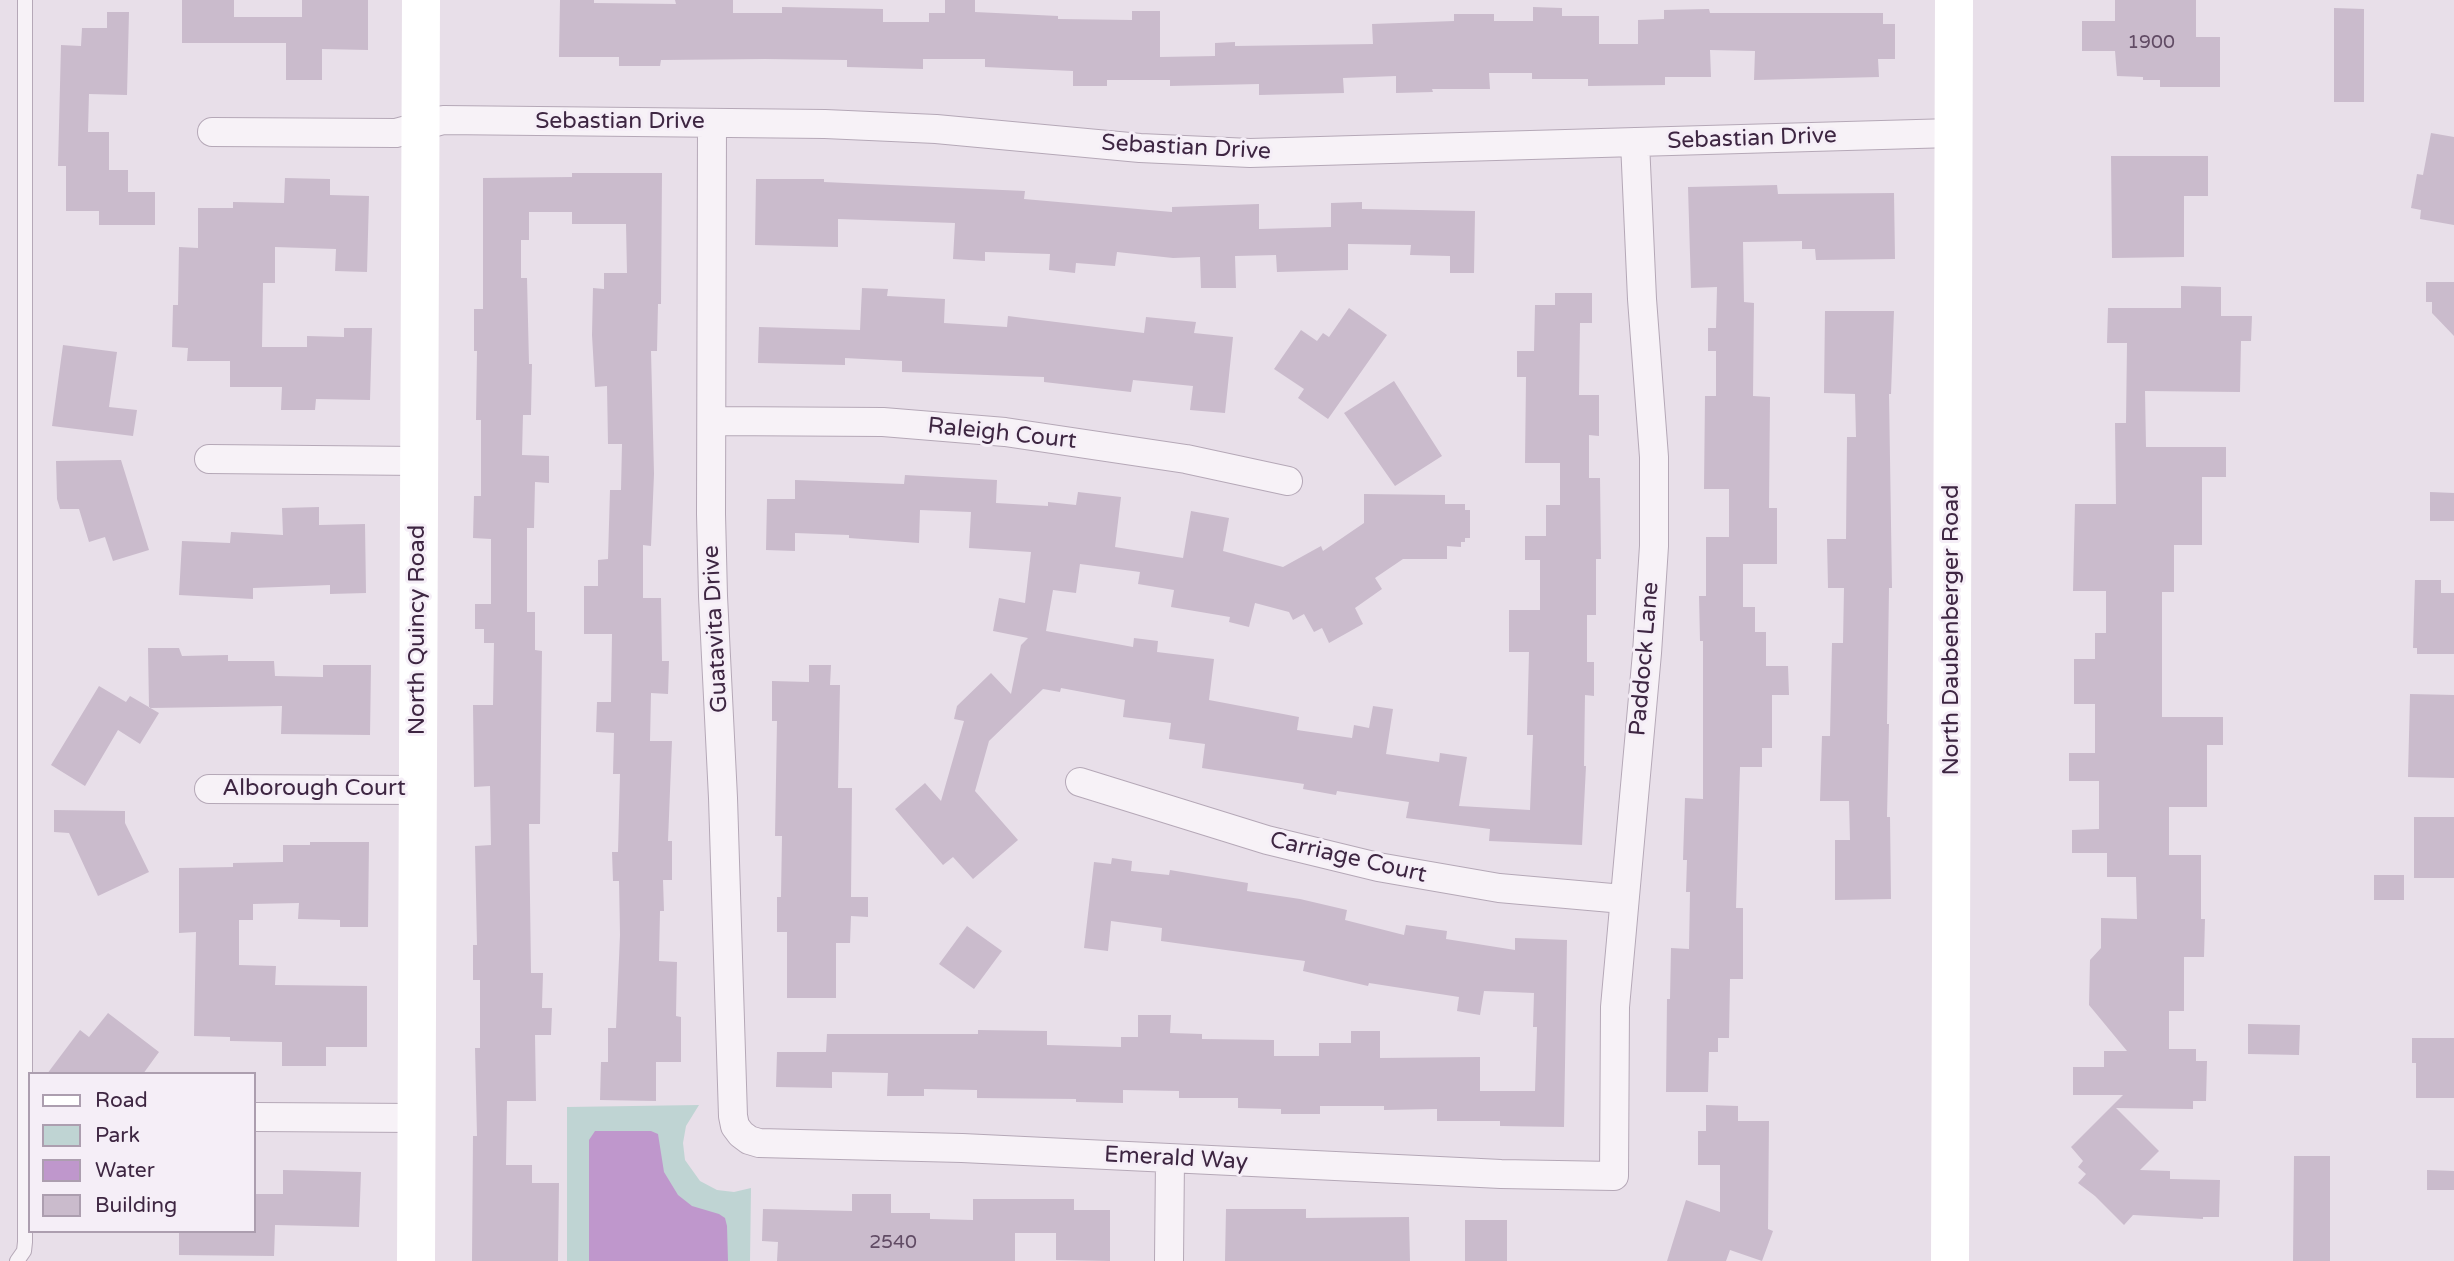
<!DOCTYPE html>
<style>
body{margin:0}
#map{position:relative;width:2454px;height:1261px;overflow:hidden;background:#e8dfe9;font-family:"Varela Round",sans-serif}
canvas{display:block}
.legend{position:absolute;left:28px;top:1072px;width:228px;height:161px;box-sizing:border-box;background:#f5eef7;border:2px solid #ac9eaf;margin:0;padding:9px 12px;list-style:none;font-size:21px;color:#3e2642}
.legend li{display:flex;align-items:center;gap:14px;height:35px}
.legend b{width:35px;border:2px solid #ac9eaf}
</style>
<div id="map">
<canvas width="2454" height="1261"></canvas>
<ul class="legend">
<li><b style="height:9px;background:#fff"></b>Road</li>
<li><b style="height:19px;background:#bfd4d3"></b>Park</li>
<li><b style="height:19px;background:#bf97cc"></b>Water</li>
<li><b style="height:19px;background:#cabbcc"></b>Building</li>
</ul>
</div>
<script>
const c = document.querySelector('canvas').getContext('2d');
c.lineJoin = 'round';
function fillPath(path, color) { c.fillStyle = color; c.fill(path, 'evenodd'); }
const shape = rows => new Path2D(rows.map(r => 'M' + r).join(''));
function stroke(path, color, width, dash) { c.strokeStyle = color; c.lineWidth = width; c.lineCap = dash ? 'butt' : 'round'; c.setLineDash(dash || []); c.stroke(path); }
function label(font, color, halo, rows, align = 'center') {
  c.font = font + ' "Varela Round",sans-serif'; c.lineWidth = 6; c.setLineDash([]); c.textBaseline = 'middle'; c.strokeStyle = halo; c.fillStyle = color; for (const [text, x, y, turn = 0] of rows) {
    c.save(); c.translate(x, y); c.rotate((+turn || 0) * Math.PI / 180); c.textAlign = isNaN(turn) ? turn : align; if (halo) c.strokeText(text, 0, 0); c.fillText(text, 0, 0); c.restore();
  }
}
fillPath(shape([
 [699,1105,686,1126,683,1143,685,1160,700,1181,717,1190,734,1192,751,1188,750,1261,567,1261,567,1107]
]), '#bfd4d3');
fillPath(shape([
 [595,1131,651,1131,658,1134,664,1172,678,1195,692,1206,719,1214,725,1218,727,1226,728,1261,589,1261,589,1140]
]), '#bf97cc');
fillPath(shape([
 [182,0,234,0,234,17,302,17,302,0,368,0,368,50,322,49,322,80,286,80,286,43,182,43],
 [560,0,594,0,594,3,676,4,675,0,733,0,733,13,782,13,782,7,883,9,883,22,929,22,929,13,945,13,945,0,975,0,975,12,1058,16,1058,19,1132,20,1132,11,1160,11,1160,57,1215,56,1215,43,1235,42,1235,46,1373,44,1372,24,1454,21,1454,14,1494,14,1494,21,1533,21,1533,7,1562,8,1562,16,1599,16,1599,44,1638,44,1638,20,1664,19,1664,10,1709,9,1710,13,1883,13,1883,24,1895,24,1895,59,1878,59,1879,77,1754,80,1755,51,1710,50,1711,77,1665,77,1665,85,1588,86,1588,79,1532,79,1532,73,1489,73,1490,89,1432,89,1433,92,1396,93,1396,76,1343,78,1344,93,1259,95,1259,84,1170,86,1170,80,1107,80,1107,86,1073,86,1073,71,985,67,985,59,923,59,923,69,847,67,847,60,765,59,661,60,660,66,619,66,619,57,559,57],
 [2115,0,2196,0,2196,37,2220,37,2220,87,2160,87,2160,80,2143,80,2143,77,2117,76,2115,51,2082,51,2082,21,2115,21],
 [2334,8,2364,9,2364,102,2334,102],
 [107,12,129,12,127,95,89,94,88,132,109,132,109,170,128,170,128,192,155,192,155,225,99,225,99,211,66,211,66,166,58,166,61,45,81,46,82,28,107,28],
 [2431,133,2454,137,2454,225,2420,219,2421,210,2411,208,2417,174,2423,175],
 [2111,156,2208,156,2208,196,2184,196,2184,257,2112,258],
 [572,173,662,173,661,304,658,304,657,351,651,351,654,474,651,546,643,545,643,598,661,598,662,661,669,661,668,694,651,693,650,741,672,741,668,841,672,841,672,880,663,880,664,911,660,911,659,961,677,962,676,1016,681,1017,681,1062,656,1062,656,1101,600,1100,601,1062,608,1062,608,1028,616,1028,620,935,619,881,613,881,612,852,618,852,620,774,613,774,614,733,596,732,597,702,611,702,612,634,584,634,584,586,598,586,598,560,608,559,610,490,621,490,622,444,608,444,607,386,595,387,592,335,593,288,604,289,604,273,627,273,626,224,572,224,572,212,529,212,529,240,521,240,521,278,527,278,529,364,532,364,531,415,523,415,522,455,549,456,549,483,535,482,534,528,527,528,527,612,535,612,535,650,542,651,540,824,529,824,531,973,543,973,542,1008,552,1008,551,1035,535,1035,536,1101,507,1101,506,1165,532,1165,532,1183,559,1183,558,1261,472,1261,473,1136,477,1136,475,1048,480,1048,480,980,473,980,473,945,477,945,475,846,491,845,490,786,474,787,473,705,493,705,494,643,484,643,484,629,475,629,475,604,491,604,491,539,473,538,474,496,481,496,481,420,476,420,477,351,474,351,474,309,483,309,483,178,572,177],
 [285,178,330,179,330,195,369,196,367,272,335,271,336,249,275,247,275,283,263,283,262,347,307,347,307,336,344,337,344,328,372,328,370,400,316,399,315,410,281,410,282,387,230,387,230,361,187,361,188,348,172,347,173,305,178,305,179,247,198,248,198,208,233,208,233,202,284,203],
 [756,179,824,179,824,182,1025,191,1024,199,1172,212,1172,207,1259,204,1259,229,1331,227,1331,203,1362,202,1362,209,1475,211,1474,273,1450,273,1450,256,1410,255,1411,245,1348,244,1348,270,1277,272,1276,255,1235,256,1236,288,1201,288,1200,257,1173,258,1117,252,1115,266,1076,263,1075,273,1049,270,1050,254,985,252,985,261,953,259,955,223,838,219,838,247,755,245],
 [1777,185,1778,194,1894,193,1895,259,1816,260,1815,249,1802,249,1802,241,1743,242,1744,302,1754,303,1753,396,1770,397,1769,508,1777,508,1777,564,1743,564,1743,607,1755,607,1755,632,1766,632,1766,666,1788,666,1789,695,1772,695,1772,748,1762,748,1762,767,1740,767,1736,908,1743,908,1743,979,1730,979,1729,1038,1718,1038,1718,1052,1709,1052,1708,1092,1666,1092,1667,999,1670,999,1671,948,1689,949,1690,892,1686,892,1687,860,1683,860,1685,798,1703,799,1703,641,1700,641,1699,596,1706,596,1706,537,1729,537,1729,489,1704,489,1705,396,1716,396,1716,351,1708,351,1708,328,1716,328,1717,287,1691,288,1688,187],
 [2426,282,2454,282,2454,336,2432,313,2432,302,2426,302],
 [2181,286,2221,287,2221,316,2252,316,2251,341,2241,341,2240,392,2145,391,2146,447,2226,447,2226,477,2202,477,2202,545,2174,545,2174,592,2162,592,2162,717,2223,717,2223,745,2207,745,2207,807,2169,807,2169,855,2201,855,2201,919,2205,919,2204,957,2184,957,2184,1011,2169,1011,2169,1049,2196,1049,2196,1061,2207,1061,2206,1101,2193,1101,2193,1109,2116,1108,2159,1151,2140,1170,2170,1171,2170,1179,2220,1180,2219,1217,2203,1217,2203,1219,2133,1215,2124,1225,2095,1196,2078,1183,2086,1174,2078,1167,2083,1161,2071,1147,2123,1095,2073,1095,2073,1067,2104,1067,2104,1051,2127,1051,2089,1005,2090,960,2101,948,2101,918,2137,919,2136,877,2107,877,2107,853,2072,853,2072,830,2099,829,2099,781,2069,781,2069,753,2095,753,2095,704,2074,704,2074,659,2095,659,2095,633,2106,633,2106,591,2073,591,2075,504,2116,504,2115,423,2126,423,2127,343,2107,343,2108,308,2181,308],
 [862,288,888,289,887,296,945,299,944,323,1007,327,1008,316,1144,333,1146,317,1196,322,1194,333,1233,337,1225,413,1190,410,1193,386,1133,380,1131,392,1044,382,1044,377,902,372,902,361,845,358,845,365,758,363,759,327,860,330],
 [1555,293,1592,293,1592,323,1580,323,1579,395,1599,395,1599,436,1589,435,1589,478,1600,478,1601,559,1596,559,1596,615,1587,615,1587,662,1594,662,1594,696,1585,695,1584,766,1586,766,1582,845,1489,841,1490,829,1406,818,1409,802,1337,791,1336,795,1303,789,1304,784,1202,768,1205,744,1169,739,1171,723,1123,717,1125,700,1061,688,1060,692,1043,689,989,741,975,791,1018,840,973,879,953,857,943,865,895,809,925,783,941,801,964,721,954,719,957,706,991,673,1011,694,1021,645,1028,638,993,631,999,598,1025,603,1031,552,969,548,971,512,920,510,919,543,849,538,849,535,795,533,795,551,766,550,767,499,795,499,795,480,904,484,905,475,997,480,996,503,1048,506,1048,502,1076,505,1078,492,1121,497,1115,547,1183,558,1191,511,1229,518,1223,551,1283,567,1321,546,1323,551,1364,523,1364,494,1445,495,1445,504,1465,504,1465,510,1470,510,1470,538,1465,538,1465,542,1461,542,1461,547,1447,546,1447,559,1403,559,1375,578,1382,589,1355,608,1363,624,1329,643,1322,628,1314,632,1304,614,1293,620,1289,612,1255,603,1249,627,1229,622,1230,617,1171,607,1174,590,1138,584,1140,572,1080,564,1076,593,1053,590,1046,631,1133,647,1134,638,1158,641,1157,652,1214,659,1209,700,1299,717,1297,730,1352,738,1354,725,1369,728,1373,706,1393,709,1386,754,1439,762,1440,753,1467,757,1459,806,1530,810,1533,735,1527,735,1529,652,1509,652,1509,610,1540,610,1540,560,1525,560,1525,536,1546,536,1546,505,1560,505,1560,463,1525,463,1526,377,1517,377,1517,351,1534,351,1535,305,1555,305],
 [1349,308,1387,335,1328,419,1298,398,1304,389,1274,369,1301,330,1317,341,1323,333,1329,337],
 [1825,311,1894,311,1891,394,1889,394,1892,588,1889,588,1887,724,1889,724,1887,817,1890,817,1891,899,1835,900,1835,840,1850,840,1849,801,1820,801,1822,736,1830,736,1832,643,1843,643,1844,588,1828,588,1827,539,1846,539,1847,437,1856,437,1855,394,1824,393],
 [63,345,117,352,109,407,137,410,133,436,52,426],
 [1394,381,1442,456,1395,486,1344,413],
 [121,460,149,550,113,561,105,537,89,542,79,509,60,509,57,499,56,461],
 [2430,492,2454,493,2454,521,2430,521],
 [319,507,319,525,365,524,366,593,330,594,330,585,253,588,253,599,179,595,182,541,230,543,231,532,283,535,282,508],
 [2415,580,2441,580,2441,593,2454,593,2454,654,2417,654,2417,648,2413,648],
 [148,648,179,648,182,656,228,655,228,661,274,661,275,676,323,677,323,665,371,665,370,735,281,734,282,706,149,708],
 [809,665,831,665,830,685,840,685,838,788,852,788,851,897,868,897,868,917,851,916,850,943,836,943,836,998,787,998,787,932,777,932,777,897,781,897,782,836,775,836,777,721,772,721,772,681,809,682],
 [99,686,126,702,130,696,159,713,140,744,118,730,85,786,51,765],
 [2410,694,2454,695,2454,778,2408,777],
 [54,810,125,811,125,823,149,872,98,896,69,833,54,832],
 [2414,817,2454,817,2454,878,2414,878],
 [310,842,369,842,368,927,340,927,340,920,298,919,299,903,253,904,253,920,239,920,239,965,276,966,275,985,367,986,367,1047,326,1047,326,1066,282,1066,282,1042,230,1041,230,1037,194,1036,196,932,179,933,179,868,233,867,233,863,283,862,283,845,310,845],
 [1112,858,1132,861,1131,871,1169,875,1170,870,1248,883,1247,891,1300,899,1347,910,1345,920,1404,935,1406,925,1447,931,1446,939,1515,950,1515,938,1567,940,1564,1127,1500,1126,1500,1121,1437,1121,1437,1109,1384,1110,1384,1106,1320,1106,1320,1114,1281,1114,1281,1109,1238,1108,1238,1098,1179,1098,1179,1091,1123,1090,1123,1103,1076,1102,1076,1099,977,1098,977,1090,924,1089,924,1096,887,1096,888,1073,832,1072,832,1088,776,1087,777,1052,826,1052,827,1034,978,1034,978,1030,1047,1031,1047,1045,1121,1047,1121,1037,1138,1037,1138,1015,1171,1015,1170,1033,1202,1034,1202,1039,1274,1040,1274,1056,1319,1056,1319,1043,1351,1043,1351,1031,1380,1031,1380,1058,1480,1057,1480,1091,1535,1091,1537,1027,1533,1027,1534,993,1484,991,1480,1015,1457,1011,1459,997,1369,983,1368,986,1303,971,1305,961,1161,941,1162,928,1111,921,1108,951,1084,948,1094,862,1111,864],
 [2374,875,2404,875,2404,900,2374,900],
 [967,926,1002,951,974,989,939,964],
 [108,1013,159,1052,143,1074,47,1074,80,1030,89,1037],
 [2248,1024,2300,1025,2299,1055,2248,1054],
 [2412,1038,2454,1038,2454,1098,2416,1098,2416,1063,2412,1063],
 [1706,1105,1738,1106,1738,1121,1769,1121,1768,1229,1773,1231,1762,1261,1730,1250,1726,1261,1667,1261,1686,1200,1720,1212,1720,1165,1698,1165,1698,1131,1706,1131],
 [2294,1156,2330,1156,2330,1261,2293,1261],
 [283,1170,361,1172,359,1227,275,1225,274,1256,179,1255,179,1231,254,1231,254,1194,283,1194],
 [2427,1170,2454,1171,2454,1190,2427,1190],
 [852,1194,891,1194,891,1213,930,1213,930,1219,973,1220,973,1199,1074,1199,1074,1210,1110,1210,1110,1261,1056,1260,1056,1233,1015,1233,1015,1261,777,1261,778,1242,762,1241,763,1209,852,1211],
 [1226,1209,1306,1209,1306,1218,1409,1217,1410,1261,1225,1261],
 [1465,1220,1507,1220,1507,1261,1465,1261]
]), '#cabbcc');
const lane = shape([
 [17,1261,24,1251,25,1242,25,0]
]);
const street = shape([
 [712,123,711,514,713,596,723,798,733,1116,735,1126,741,1134,749,1140,759,1143,962,1148,1501,1174,1614,1176,1615,1007,1647,653,1654,546,1654,457,1642,299,1635,142],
 [212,132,396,133,443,120,825,124,936,129,1140,148,1250,153,1952,133],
 [712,421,883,422,1005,432,1186,459,1288,481],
 [209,459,419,461],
 [1080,782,1267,840,1378,867,1499,888,1623,899],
 [209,789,418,790],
 [254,1117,417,1118],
 [1169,1261,1170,1159]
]);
stroke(lane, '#b5a8b7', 16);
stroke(street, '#b5a8b7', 30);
stroke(lane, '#f7f2f7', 14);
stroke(street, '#f7f2f7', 28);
stroke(shape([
 [416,1261,421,0],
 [1950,1261,1954,0]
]), '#fff', 38);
label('19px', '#614b64', null, [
 ["1900",2151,43],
 ["2540",893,1243]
]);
label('23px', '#3e2642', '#f5eef7', [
 ["Sebastian Drive",620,122],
 ["Sebastian Drive",1752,139,-2],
 ["Sebastian Drive",1186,148,3],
 ["Raleigh Court",1002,434,6],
 ["Guatavita Drive",716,629,-93],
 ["North Quincy Road",418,630,-90],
 ["North Daubenberger Road",1952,630,-90],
 ["Paddock Lane",1645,659,-85],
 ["Alborough Court",314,789],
 ["Carriage Court",1348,858,13],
 ["Emerald Way",1176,1159,3]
]);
</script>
